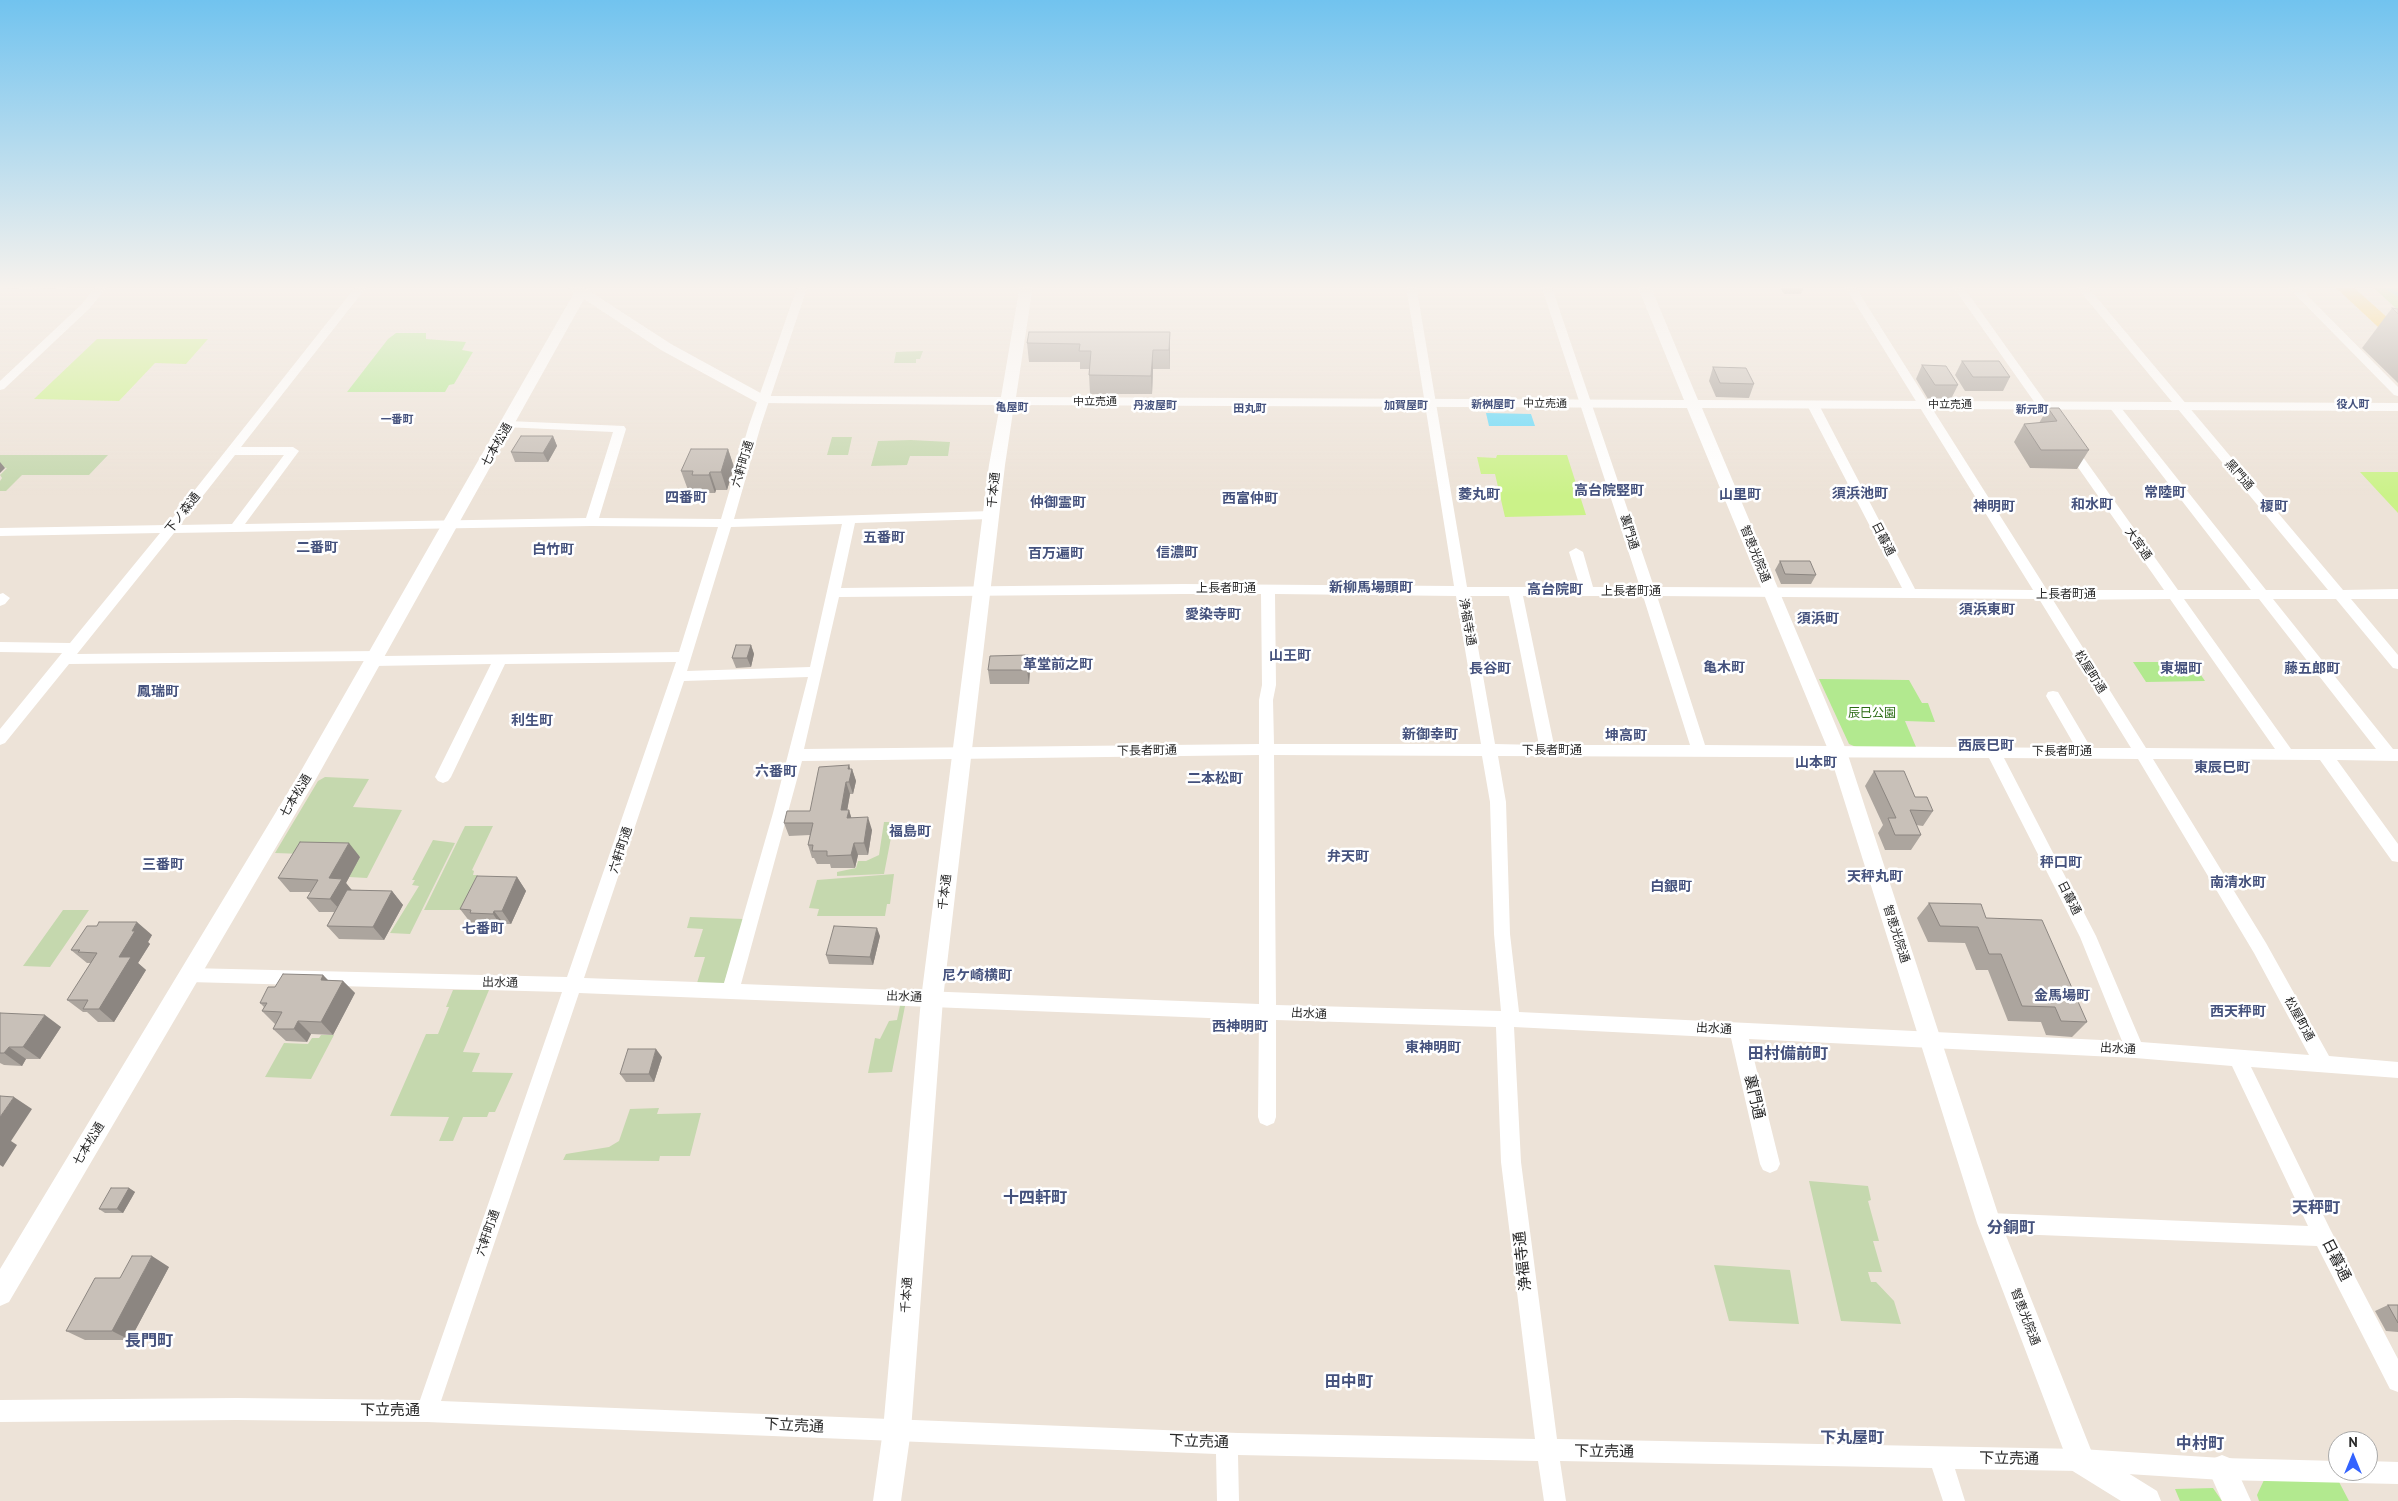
<!DOCTYPE html>
<meta charset="utf-8">
<style>
body{margin:0}
#map{position:relative;width:2398px;height:1501px;overflow:hidden;background:#ede3d8;font-family:"PT Sans",sans-serif}
canvas{display:block}
.north{position:absolute;left:2328px;top:1431px;width:50px;height:50px;box-sizing:border-box;background:#fff;border:1px solid #a9a9a9;border-radius:50%;rotate:0deg;font-size:14px;font-weight:700;line-height:20px;text-align:center;color:#282828}
.north::after{content:'';display:block;margin:auto;width:18px;height:22px;background:#3363ff;clip-path:polygon(50% 0,100% 100%,50% 72%,0 100%)}
</style>
<div id="map">
<canvas width="2398" height="1501"></canvas>
<div class="north">N</div>
</div>
<script>
const c = document.querySelector('canvas').getContext('2d');
c.lineJoin = 'round';
function fillPath(path, color) { c.fillStyle = color; c.fill(path, 'evenodd'); }
const shape = rows => new Path2D(rows.map(r => 'M' + r).join(''));
function stroke(path, color, width, dash) { c.strokeStyle = color; c.lineWidth = width; c.lineCap = dash ? 'butt' : 'round'; c.setLineDash(dash || []); c.stroke(path); }
function label(font, color, halo, rows, align = 'center') {
  c.font = font + ' "PT Sans","Noto Sans JP",sans-serif'; c.lineWidth = 5; c.setLineDash([]); c.textBaseline = 'middle'; c.strokeStyle = halo; c.fillStyle = color; for (const [text, x, y, turn = 0] of rows) {
    c.save(); c.translate(x, y); c.rotate((+turn || 0) * Math.PI / 180); c.textAlign = isNaN(turn) ? turn : align; if (halo) c.strokeText(text, 0, 0); c.fillText(text, 0, 0); c.restore();
  }
}
fillPath(shape([
 [2370,285,2398,286,2398,310,2397,309],
 [396,333,426,333,426,339,466,342,462,350,473,352,454,384,449,385,445,392,347,392,388,339],
 [2133,662,2192,662,2205,681,2146,682],
 [1819,679,1909,680,1922,703,1928,703,1935,722,1905,721,1916,747,1856,747,1849,744],
 [2264,1480,2338,1480,2349,1501,2259,1501,2257,1495],
 [2213,1488,2222,1501,2180,1501,2175,1489]
]), '#b2e98f');
fillPath(shape([
 [923,351,920,359,916,359,916,363,894,363,896,352],
 [832,437,852,437,848,455,827,455],
 [911,440,950,442,948,456,910,456,907,465,871,466,878,441],
 [0,455,108,455,89,475,22,475,6,491,0,491,0,481,2,478,0,475,7,468,0,467],
 [325,777,369,779,353,807,402,810,367,878,349,877,360,856,275,853,318,781],
 [884,822,894,822,884,874,837,876,837,872,856,868,858,861,866,861,879,855],
 [465,826,493,826,472,870,474,871,473,875,477,875,462,910,424,910],
 [433,840,455,843,410,934,390,933,419,886,412,885,415,880,412,880],
 [894,874,890,904,887,904,885,916,817,916,819,909,809,908,817,880],
 [63,910,89,910,50,967,23,966],
 [690,917,744,919,724,984,697,983,705,957,694,957,703,929,687,928],
 [453,990,489,990,463,1052,480,1053,472,1072,513,1073,495,1112,489,1112,487,1117,463,1117,453,1141,439,1141,449,1117,390,1116,426,1034,438,1034,449,1007,446,1007],
 [901,1001,906,1001,892,1072,868,1073,875,1038,880,1039,889,1021,897,1020],
 [321,1035,334,1035,311,1079,265,1077,284,1043,308,1044,312,1038,319,1038],
 [659,1108,657,1114,701,1113,690,1156,660,1156,659,1161,563,1160,566,1154,609,1147,619,1141,630,1109],
 [1809,1181,1868,1186,1871,1200,1868,1201,1879,1241,1873,1241,1882,1272,1868,1272,1871,1282,1876,1282,1894,1301,1901,1324,1841,1321],
 [1714,1265,1790,1270,1799,1324,1729,1321]
]), '#c5d8ae');
fillPath(shape([
 [97,339,208,339,186,364,155,363,119,401,34,399],
 [1497,455,1567,455,1586,515,1505,517,1495,474,1481,474,1477,457,1496,458],
 [2360,472,2398,472,2398,513]
]), '#cbf289');
fillPath(shape([
 [1486,413,1531,414,1535,426,1489,426]
]), '#60d9fa');
stroke(shape([
 [2382,285,2398,294]
]), '#60d9fa', 4);
fillPath(shape([
 [0,285,69,285,64,288,0,289,0,285],
 [97,285,108,285,90,308,4,389,0,390,0,381,82,304,97,285],
 [357,285,368,285,241,447,293,447,299,451,245,524,586,518,613,432,504,427,504,423,508,421,624,426,626,429,599,518,721,519,749,425,798,285,808,285,761,425,734,519,991,511,997,515,991,519,855,523,841,588,1183,584,1454,586,1406,285,1416,285,1467,587,1580,587,1569,552,1576,548,1583,552,1593,587,1640,587,1541,285,1551,285,1654,587,1902,588,1807,405,1813,402,1819,405,1915,589,2033,590,1844,285,1854,285,2047,590,2164,590,2063,446,2069,442,2073,443,2178,590,2251,590,2110,408,2110,404,2114,403,2118,404,2266,590,2328,590,2075,285,2086,285,2343,590,2398,589,2398,599,2351,599,2398,655,2398,669,2393,668,2336,599,2273,599,2393,749,2398,749,2398,761,2337,760,2398,844,2398,862,2392,861,2320,760,2153,759,2266,943,2329,1056,2398,1062,2398,1078,2251,1067,2330,1229,2398,1359,2398,1392,2390,1389,2317,1246,1989,1233,1982,1230,1979,1223,1982,1216,1989,1213,2308,1226,2232,1066,2135,1058,1749,1039,1780,1164,1777,1170,1770,1173,1763,1170,1760,1164,1731,1038,1514,1027,1521,1162,1557,1439,2081,1449,2222,1458,2338,1461,2338,1471,2368,1471,2368,1461,2398,1462,2398,1484,2222,1480,2081,1471,1955,1469,1965,1501,1943,1501,1932,1468,1560,1461,1566,1501,1544,1501,1538,1461,1238,1455,1239,1501,1217,1501,1216,1454,427,1422,237,1420,0,1422,0,1400,237,1398,420,1400,562,992,189,982,183,980,180,975,183,970,189,968,567,977,676,662,505,664,451,777,448,781,443,783,438,781,435,777,491,664,374,666,367,661,69,664,5,743,0,745,0,729,62,653,0,652,0,642,70,643,160,533,0,536,0,528,167,525,357,285],
 [235,455,284,455,232,524,180,525,235,455],
 [842,524,810,667,687,671,731,527,842,524],
 [591,526,718,527,679,652,385,656,378,651,77,654,174,533,591,526],
 [1183,594,1261,594,1262,685,1259,700,1259,744,804,749,839,597,1183,594],
 [1275,594,1456,596,1481,744,1274,744,1273,700,1276,685,1275,594],
 [1469,596,1509,596,1539,745,1495,744,1469,596],
 [1523,596,1643,596,1690,745,1554,745,1523,596],
 [1657,596,2039,599,2131,748,2091,748,2058,692,2053,691,2048,692,2046,696,2076,748,1705,745,1657,596],
 [2170,599,2275,749,2146,748,2053,600,2170,599],
 [2184,599,2259,599,2376,749,2291,749,2184,599],
 [808,677,773,813,724,983,584,978,684,681,808,677],
 [1259,755,1259,1004,741,984,802,761,1259,755],
 [1274,755,1482,756,1490,802,1494,934,1501,1011,1276,1005,1274,755],
 [1498,756,1989,758,2080,937,2122,1041,1519,1012,1510,934,1506,802,1498,756],
 [2004,758,2138,759,2254,953,2309,1055,2141,1042,2096,936,2004,758],
 [579,993,1259,1020,1258,1117,1260,1123,1267,1126,1274,1123,1276,1117,1276,1020,1496,1027,1501,1162,1535,1439,1238,1433,441,1401,579,993],
 [1952,285,1962,285,2057,418,2055,420,2047,420,1952,285],
 [2286,285,2297,285,2398,387,2398,396,2394,395,2286,285],
 [3,593,10,598,5,604,0,606,0,594,3,593]
]), '#fff');
fillPath(shape([
 [565,285,580,285,671,344,766,396,1001,397,1020,285,1033,285,1016,397,1684,400,1637,285,1650,285,1698,400,2398,403,2398,411,1702,408,1847,752,2001,1223,2091,1450,2157,1491,2161,1501,2121,1501,2071,1470,1977,1223,1829,752,1687,408,1014,405,1005,465,943,999,911,1430,901,1501,873,1501,883,1430,921,999,989,465,1000,405,758,403,661,350,584,299,316,779,9,1302,0,1306,0,1269,302,769,574,293,565,285],
 [2222,1455,2232,1459,2251,1501,2222,1501,2208,1469,2212,1459,2222,1455]
]), '#fff');
fillPath(shape([
 [2333,285,2351,285,2398,327,2398,341,2392,340,2333,285]
]), '#fecb4c');
fillPath(shape([
 [1779,285,1804,285,1801,294,1784,294],
 [2392,308,2398,309,2398,383,2362,348],
 [1170,332,1170,369,1153,369,1152,394,1090,394,1089,375,1089,369,1080,369,1080,362,1029,362,1027,343],
 [1962,361,2010,377,2003,391,1965,391,1955,375],
 [1922,365,1958,385,1951,399,1928,399,1916,379],
 [1713,367,1754,384,1749,398,1716,397,1709,381],
 [2048,408,2089,450,2077,469,2030,468,2014,442,2024,424,2039,423],
 [553,436,557,446,548,462,515,462,511,452],
 [728,449,734,467,727,490,716,490,715,493,698,493,697,490,688,490,681,471],
 [1780,561,1816,575,1811,584,1781,584,1775,570],
 [751,645,754,654,751,667,736,668,732,658],
 [1028,655,1030,670,1029,684,990,684,988,670],
 [849,765,850,769,852,769,856,781,853,794,850,794,847,810,849,810,851,818,872,830,868,855,858,855,855,868,831,868,830,864,817,864,814,858,812,858,808,845,810,835,789,836,784,823,810,811],
 [1874,771,1933,811,1923,826,1916,825,1921,835,1911,850,1885,850,1878,833,1883,825,1865,786],
 [360,857,346,883,352,890,392,891,403,905,384,940,339,939,327,926,334,912,319,912,307,898,311,892,290,892,278,878],
 [517,877,526,891,511,924,504,924,502,927,479,926,477,923,470,922,460,909],
 [1929,903,1986,918,2087,1022,2072,1037,2046,1035,2041,1022,2008,1021,1988,970,1976,970,1965,943,1928,942,1917,918],
 [97,926,152,935,148,942,150,944,138,963,146,970,114,1022,98,1022,87,1012,83,1012,67,1000,91,963,87,963,71,950],
 [880,936,873,965,829,964,826,955],
 [323,975,328,980,343,981,355,993,333,1035,311,1034,307,1042,286,1041,273,1029,275,1024,262,1011,264,1007,260,1003,275,987],
 [0,1013,61,1027,40,1059,26,1059,22,1066,4,1065,0,1063],
 [662,1057,654,1082,626,1082,620,1074],
 [129,1188,135,1192,123,1213,105,1213,99,1209],
 [169,1267,130,1340,85,1340,66,1331,120,1278],
 [2388,1305,2398,1305,2398,1332,2386,1331,2375,1311]
]), '#aca59e');
fillPath(shape([
 [1170,332,1170,369,1169,350],
 [1153,350,1153,369,1152,394,1151,376],
 [553,436,557,446,548,462,543,453],
 [728,449,734,467,727,490,721,472],
 [0,462,5,468,0,473],
 [710,472,716,490,715,493,709,475],
 [751,645,754,654,751,667,747,658],
 [1028,655,1030,670,1029,684,1027,670],
 [849,765,851,772,852,769,856,781,853,794,849,782,848,769],
 [846,782,850,794,845,823,841,810],
 [849,810,853,823,847,818],
 [868,817,872,830,868,855,864,843],
 [349,843,360,857,346,883,353,892,342,912,330,899,329,878],
 [854,843,858,855,855,868,851,855],
 [517,877,526,891,511,924,502,911],
 [392,891,403,905,384,940,373,927],
 [494,911,504,924,502,927,493,914],
 [137,922,152,935,148,942,150,944,138,963,146,970,114,1022,99,1009,119,957,132,931],
 [877,928,880,936,873,965,870,957],
 [323,975,335,988,321,980],
 [343,981,355,993,333,1035,321,1022],
 [45,1015,61,1027,40,1059,23,1047],
 [298,1021,311,1034,307,1042,294,1029],
 [9,1047,26,1059,22,1066,4,1053],
 [656,1049,662,1057,654,1082,649,1074],
 [14,1097,32,1109,11,1141,17,1145,3,1167,0,1165,0,1117],
 [129,1188,135,1192,123,1213,117,1209],
 [152,1256,169,1267,130,1340,112,1331]
]), '#8c8681');
const building = shape([
 [2392,308,2398,309,2398,314,2392,308],
 [1029,332,1170,332,1169,350,1153,350,1151,376,1089,375,1091,351,1079,351,1080,344,1027,343,1029,332],
 [1962,361,1999,361,2010,377,1973,377,1962,361],
 [1922,365,1946,366,1958,385,1935,385,1922,365],
 [1713,367,1746,368,1754,384,1720,383,1713,367],
 [2048,408,2059,408,2089,450,2041,450,2024,424,2057,421,2048,408],
 [521,436,553,436,543,453,511,452,521,436],
 [691,449,728,449,721,472,710,472,709,475,692,475,693,471,681,471,691,449],
 [1780,561,1810,561,1816,575,1785,574,1780,561],
 [736,645,751,645,747,658,732,658,736,645],
 [1028,655,1027,670,988,670,990,656,1028,655],
 [849,765,848,769,852,769,849,782,846,782,841,810,849,810,847,818,868,817,864,843,854,843,851,855,827,856,827,851,812,851,813,845,808,845,813,823,784,823,787,811,810,811,819,767,849,765],
 [1874,771,1904,771,1915,797,1927,797,1933,811,1910,810,1921,835,1895,835,1888,818,1896,818,1874,771],
 [300,842,349,843,329,878,342,879,330,899,307,898,318,880,278,878,300,842],
 [477,876,517,877,502,911,494,911,493,914,470,913,471,910,460,909,477,876],
 [347,890,392,891,373,927,327,926,347,890],
 [1929,903,1981,904,1986,918,2042,920,2087,1022,2061,1021,2055,1007,2022,1006,2001,954,1989,954,1978,927,1940,926,1929,903],
 [99,922,137,922,132,931,135,931,119,957,131,957,99,1009,83,1009,88,1000,67,1000,97,953,78,952,80,950,71,950,87,926,97,926,99,922],
 [834,926,877,928,870,957,826,955,834,926],
 [283,974,323,975,321,980,343,981,321,1022,298,1021,294,1029,273,1029,282,1012,262,1011,267,1003,260,1003,268,987,275,987,283,974],
 [0,1013,45,1015,23,1047,9,1047,4,1053,0,1053,0,1013],
 [628,1049,656,1049,649,1074,620,1074,628,1049],
 [0,1096,14,1097,0,1117,0,1096],
 [111,1188,129,1188,117,1209,99,1209,111,1188],
 [132,1256,152,1256,112,1331,66,1331,95,1278,120,1278,132,1256],
 [2388,1305,2398,1305,2398,1323,2388,1305]
]);
fillPath(building, '#c8c0b8');
stroke(building, '#8c8681', 1);
const sky = c.createLinearGradient(0, 0, 0, 495);
sky.addColorStop(0, '#71c3ef');
sky.addColorStop(0.58, '#f7f2ed');
sky.addColorStop(1, '#f7f2ed00');
c.fillStyle = sky;
c.fillRect(0, 0, 2398, 495);
label('11px', '#282828', '#fff', [
 ["中立売通",1095,402],
 ["中立売通",1545,404,1],
 ["中立売通",1950,405]
]);
label('bold 11px', '#45527d', '#fff', [
 ["新桝屋町",1493,405],
 ["役人町",2353,405],
 ["丹波屋町",1155,406],
 ["加賀屋町",1406,406],
 ["亀屋町",1012,408],
 ["田丸町",1250,409],
 ["新元町",2032,410],
 ["一番町",397,420]
]);
label('12px', '#282828', '#fff', [
 ["七本松通",497,445,-60],
 ["六軒町通",743,464,-73],
 ["黒門通",2239,475,49],
 ["千本通",994,490,-84],
 ["下ノ森通",183,513,-52],
 ["裏門通",1629,532,73],
 ["日暮通",1883,539,63],
 ["大宮通",2138,544,55],
 ["智恵光院通",1755,554,68],
 ["上長者町通",1226,589],
 ["上長者町通",1631,592],
 ["上長者町通",2066,595],
 ["浄福寺通",1467,622,80],
 ["松屋町通",2090,672,58],
 ["下長者町通",1147,751,-1],
 ["下長者町通",1552,751],
 ["下長者町通",2062,752],
 ["七本松通",296,796,-59],
 ["六軒町通",621,850,-72],
 ["千本通",945,892,-83],
 ["日暮通",2069,898,63],
 ["智恵光院通",1896,934,72],
 ["出水通",500,983,1],
 ["出水通",904,997,2],
 ["出水通",1309,1014,3],
 ["松屋町通",2299,1019,61],
 ["出水通",1714,1029,3],
 ["出水通",2118,1049,3],
 ["七本松通",89,1144,-59],
 ["六軒町通",488,1233,-71],
 ["千本通",907,1295,-86],
 ["智恵光院通",2025,1317,69]
]);
label('12px', '#296b12', '#fff', [
 ["辰巳公園",1872,714]
]);
label('bold 14px', '#45527d', '#fff', [
 ["高台院竪町",1609,491],
 ["常陸町",2165,493],
 ["須浜池町",1860,494],
 ["菱丸町",1479,495],
 ["山里町",1740,495],
 ["四番町",686,498],
 ["西富仲町",1250,499],
 ["仲御霊町",1058,503],
 ["和水町",2092,505],
 ["神明町",1994,507],
 ["榎町",2274,507],
 ["五番町",884,538],
 ["二番町",317,548],
 ["白竹町",553,550],
 ["信濃町",1177,553],
 ["百万遍町",1056,554],
 ["新柳馬場頭町",1371,588],
 ["高台院町",1555,590],
 ["須浜東町",1987,610],
 ["愛染寺町",1213,615],
 ["須浜町",1818,619],
 ["山王町",1290,656],
 ["革堂前之町",1058,665],
 ["亀木町",1724,668],
 ["長谷町",1490,669],
 ["東堀町",2181,669],
 ["藤五郎町",2312,669],
 ["鳳瑞町",158,692],
 ["利生町",532,721],
 ["新御幸町",1430,735],
 ["坤高町",1626,736],
 ["西辰巳町",1986,746],
 ["山本町",1816,763],
 ["東辰巳町",2222,768],
 ["六番町",776,772],
 ["二本松町",1215,779],
 ["福島町",910,832],
 ["弁天町",1348,857],
 ["秤口町",2061,863],
 ["三番町",163,865],
 ["天秤丸町",1875,877],
 ["南清水町",2238,883],
 ["白銀町",1671,887],
 ["七番町",483,929],
 ["尼ケ崎横町",977,976],
 ["金馬場町",2062,996],
 ["西天秤町",2238,1012],
 ["西神明町",1240,1027],
 ["東神明町",1433,1048]
]);
label('15px', '#282828', '#fff', [
 ["裏門通",1754,1097,77],
 ["日暮通",2336,1260,63],
 ["浄福寺通",1523,1261,-96],
 ["下立売通",390,1411],
 ["下立売通",794,1426,3],
 ["下立売通",1199,1442,2],
 ["下立売通",1604,1452,1],
 ["下立売通",2009,1459,1]
]);
label('bold 16px', '#45527d', '#fff', [
 ["田村備前町",1788,1054],
 ["十四軒町",1035,1198],
 ["天秤町",2316,1208],
 ["分銅町",2011,1228],
 ["長門町",149,1341],
 ["田中町",1349,1382],
 ["下丸屋町",1852,1438],
 ["中村町",2200,1444]
]);
</script>
